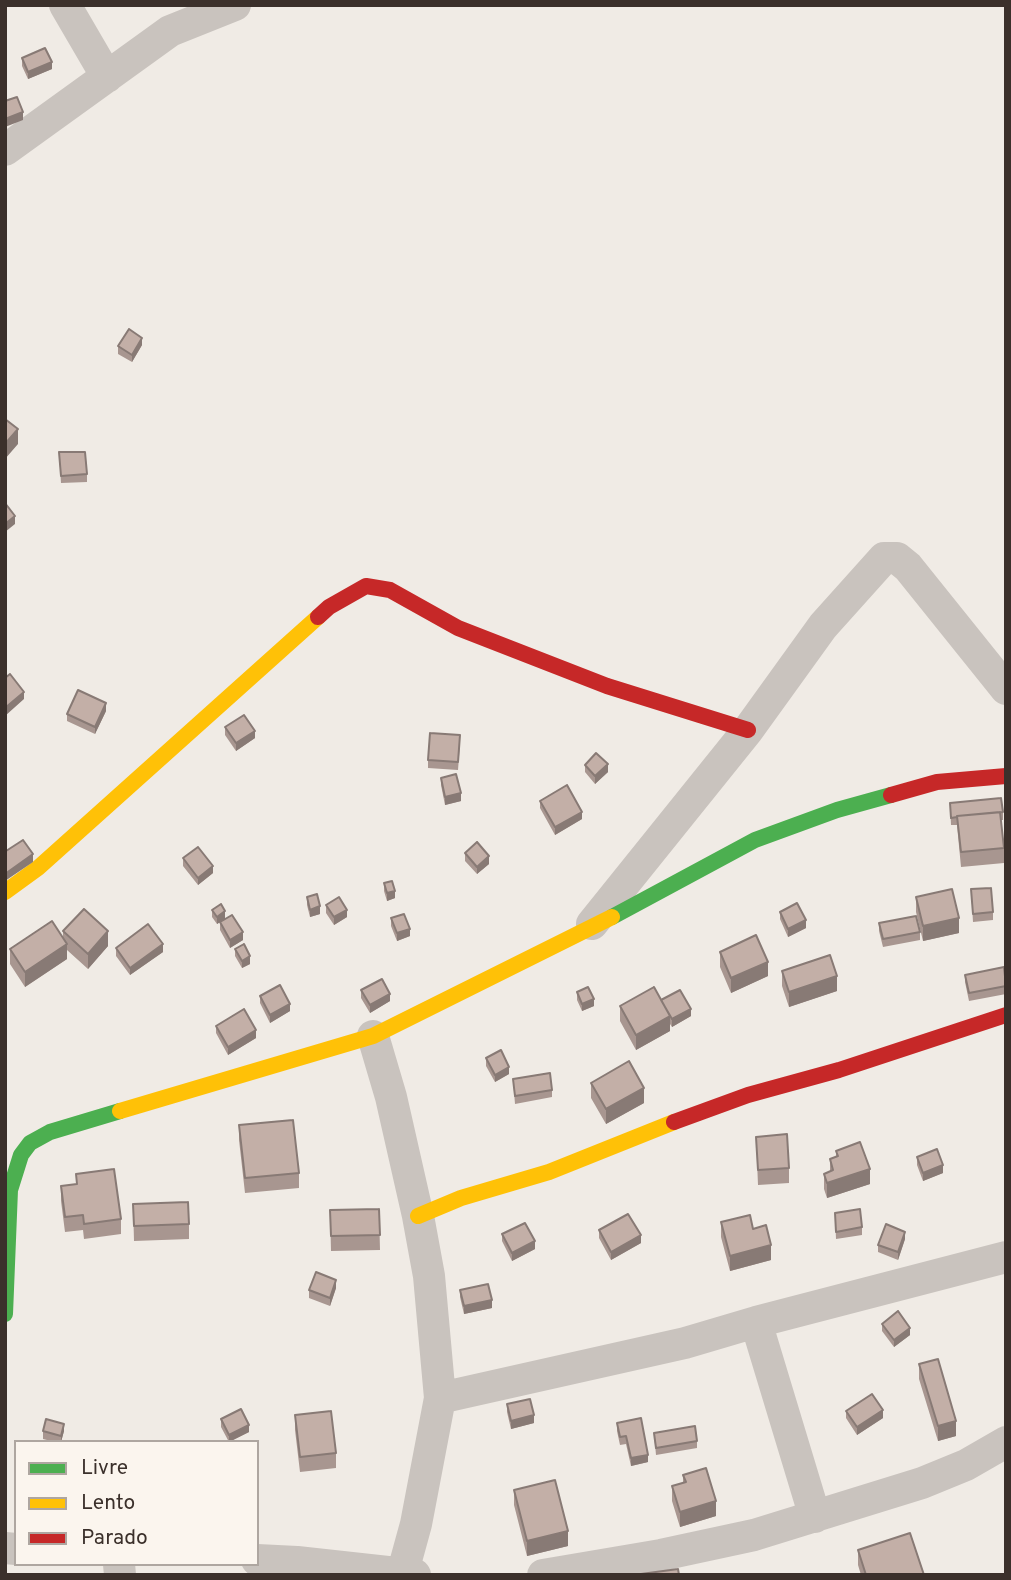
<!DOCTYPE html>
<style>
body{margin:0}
#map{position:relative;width:1011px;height:1580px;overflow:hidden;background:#f0ebe5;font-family:Overpass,sans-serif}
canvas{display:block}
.frame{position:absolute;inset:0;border:7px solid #3b302b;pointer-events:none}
.legend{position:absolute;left:14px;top:1440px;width:245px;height:126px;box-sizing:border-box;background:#fbf5ee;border:2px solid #aea6a0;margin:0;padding:9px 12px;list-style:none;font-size:21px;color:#3b302b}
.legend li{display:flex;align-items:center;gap:14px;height:35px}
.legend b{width:35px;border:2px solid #aea6a0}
</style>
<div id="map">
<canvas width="1011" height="1580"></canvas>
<div class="frame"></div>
<ul class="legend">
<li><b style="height:9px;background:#4caf50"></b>Livre</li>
<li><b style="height:9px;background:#ffc107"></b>Lento</li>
<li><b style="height:9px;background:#c62828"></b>Parado</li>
</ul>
</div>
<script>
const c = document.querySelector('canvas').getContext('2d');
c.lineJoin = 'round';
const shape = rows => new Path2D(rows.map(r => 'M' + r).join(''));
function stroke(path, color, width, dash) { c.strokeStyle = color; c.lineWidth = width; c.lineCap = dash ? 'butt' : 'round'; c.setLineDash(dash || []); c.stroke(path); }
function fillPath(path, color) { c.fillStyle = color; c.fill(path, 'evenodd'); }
stroke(shape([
 [65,5,107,77],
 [5,150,170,31,235,5],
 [592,924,748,730,823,626,884,558,897,558,908,567,1006,689],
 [373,1036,391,1097,418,1216,429,1276,440,1398,416,1524,402,1575],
 [756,1322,815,1517],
 [440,1398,685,1343,756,1322,1006,1257],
 [5,1548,16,1549],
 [257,1560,297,1562,415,1575],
 [119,1564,120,1575],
 [543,1575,661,1555,754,1535,922,1483,966,1465,1006,1442]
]), '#c9c3be', 32);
stroke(shape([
 [612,917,755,840,837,810,891,795],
 [5,1314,10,1190,21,1155,30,1143,50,1132,120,1111]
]), '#4caf50', 16);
stroke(shape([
 [5,892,38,868,318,617],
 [120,1111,373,1036,612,917],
 [418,1216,461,1198,549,1172,674,1122]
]), '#ffc107', 16);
stroke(shape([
 [318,617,329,607,366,586,390,590,458,628,607,686,748,730],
 [891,795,937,782,1006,776],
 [674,1122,748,1095,839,1070,1006,1015]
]), '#c62828', 16);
fillPath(shape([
 [22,58,52,69,28,79,22,66],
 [142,345,132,362,118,354,118,346],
 [59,452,87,474,87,482,61,483],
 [106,711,95,734,67,721,67,714],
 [225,727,255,738,236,751,225,735],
 [460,743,458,770,428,768,428,760],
 [585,765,608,772,595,784,585,772],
 [441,778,461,801,445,805,441,785],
 [540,801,582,819,555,835,540,808],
 [950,803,1003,812,1003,820,1001,820,1004,848,1004,863,961,867,957,825,951,825],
 [465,853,489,864,477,874,465,861],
 [183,858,213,873,198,885,183,866],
 [384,883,395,898,387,901,384,891],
 [971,889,993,912,993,920,973,922],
 [307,897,320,914,310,917,307,905],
 [916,897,959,933,923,941,916,912],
 [326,905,347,917,334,925,326,913],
 [212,910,225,919,217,924,212,917],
 [780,912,806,928,788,937,780,919],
 [391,918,410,936,397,941,391,926],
 [220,922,243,940,230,948,220,930],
 [879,923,920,932,920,940,883,947,879,931],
 [63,931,108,946,88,969,67,950,67,959,25,987,10,964,10,949,63,938],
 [116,948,163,952,130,975,116,956],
 [235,949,250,964,242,968,235,956],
 [720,952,768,976,731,993,720,967],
 [782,971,837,991,789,1007,782,986],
 [965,975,1006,975,1006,994,969,1001,965,982],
 [361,990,390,1001,370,1013,361,998],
 [577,992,594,1006,582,1011,577,1000],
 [260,996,290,1011,270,1023,260,1003],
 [661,1000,691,1016,672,1027,670,1024,670,1031,636,1050,620,1021,620,1006],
 [216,1026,256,1038,228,1055,216,1033],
 [486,1058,509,1074,495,1082,486,1066],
 [513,1079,552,1090,552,1097,515,1104],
 [591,1083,644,1103,606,1124,591,1098],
 [239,1125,299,1173,299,1188,245,1193,239,1140],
 [756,1137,789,1168,789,1183,758,1185],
 [836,1151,870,1184,827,1198,824,1189,824,1174,830,1172,830,1159,836,1157],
 [917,1157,943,1173,923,1181,917,1165],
 [76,1174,121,1219,121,1234,84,1239,83,1230,65,1232,61,1201,61,1186,76,1184],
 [133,1204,189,1224,189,1239,134,1241],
 [379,1209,380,1250,331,1251,330,1210],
 [835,1213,862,1227,862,1235,836,1239],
 [721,1222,753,1229,771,1260,730,1271,721,1237],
 [599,1230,641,1243,611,1260,599,1238],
 [502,1234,535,1249,512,1261,502,1241],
 [905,1239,898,1260,878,1252,878,1245],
 [336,1288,330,1306,309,1298,309,1290],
 [460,1290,492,1308,464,1314,460,1297],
 [882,1324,910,1335,894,1347,882,1331],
 [919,1364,956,1436,938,1441,919,1379],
 [507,1404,534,1423,511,1429,507,1412],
 [846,1411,883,1418,857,1435,846,1418],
 [295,1415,336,1453,336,1468,300,1472,295,1430],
 [221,1419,249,1432,229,1442,221,1427],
 [617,1423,648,1462,631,1466,626,1444,620,1445,617,1431],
 [43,1431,64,1431,61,1442,55,1442,43,1439],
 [654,1433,697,1441,697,1448,656,1455],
 [683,1475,716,1516,680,1527,672,1501,672,1486,683,1483],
 [514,1490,568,1546,527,1556,514,1505],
 [858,1550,924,1575,861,1575,858,1565]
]), '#a89690');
fillPath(shape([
 [52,62,52,69,28,79,28,72],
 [23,112,23,120,5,127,5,119],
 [142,338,142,345,132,362,132,355],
 [18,429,18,444,5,459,5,444],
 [15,516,15,524,5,532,5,524],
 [24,692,24,699,5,716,5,708],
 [106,703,106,711,95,734,95,727],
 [255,731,255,738,236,751,236,743],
 [608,764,608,772,595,784,595,776],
 [461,793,461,801,445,805,445,797],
 [582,812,582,819,555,835,555,827],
 [33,854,33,862,5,881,5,874],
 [489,856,489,864,477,874,477,867],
 [213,866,213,873,198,885,198,878],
 [395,891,395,898,387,901,387,893],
 [320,906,320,914,310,917,310,910],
 [347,910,347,917,334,925,334,917],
 [225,911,225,919,217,924,217,917],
 [959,918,959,933,923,941,923,926],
 [806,920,806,928,788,937,788,929],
 [410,929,410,936,397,941,397,933],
 [108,931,108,946,88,969,88,954],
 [243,932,243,940,230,948,230,940],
 [67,944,67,959,25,987,25,972],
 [163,944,163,952,130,975,130,968],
 [250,956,250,964,242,968,242,961],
 [768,962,768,976,731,993,731,978],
 [837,976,837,991,789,1007,789,992],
 [390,994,390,1001,370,1013,370,1005],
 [594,999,594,1006,582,1011,582,1004],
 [290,1004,290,1011,270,1023,270,1015],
 [691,1009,691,1016,672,1027,672,1019],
 [670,1016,670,1031,636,1050,636,1035],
 [256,1030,256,1038,228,1055,228,1047],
 [509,1067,509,1074,495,1082,495,1075],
 [644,1088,644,1103,606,1124,606,1109],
 [943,1165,943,1173,923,1181,923,1173],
 [870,1169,870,1184,827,1198,827,1183],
 [905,1232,905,1239,898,1260,898,1252],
 [641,1235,641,1243,611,1260,611,1252],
 [535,1241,535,1249,512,1261,512,1253],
 [771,1245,771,1260,730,1271,730,1256],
 [336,1280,336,1288,330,1306,330,1298],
 [492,1300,492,1308,464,1314,464,1306],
 [910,1328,910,1335,894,1347,894,1340],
 [883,1410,883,1418,857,1435,857,1427],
 [534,1415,534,1423,511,1429,511,1421],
 [956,1421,956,1436,938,1441,938,1426],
 [64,1424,64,1431,61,1442,61,1436],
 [249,1425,249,1432,229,1442,229,1435],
 [648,1455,648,1462,631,1466,631,1458],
 [716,1501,716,1516,680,1527,680,1512],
 [568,1531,568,1546,527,1556,527,1541]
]), '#887a75');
const building = shape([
 [45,48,52,62,28,72,22,58,45,48],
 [17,97,23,112,5,119,5,101,17,97],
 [129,329,142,338,132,355,118,346,129,329],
 [5,419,18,429,5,444,5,419],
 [59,452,85,452,87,474,61,476,59,452],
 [5,503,15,516,5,524,5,503],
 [10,674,24,692,5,708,5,678,10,674],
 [78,690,106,703,95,727,67,714,78,690],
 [244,715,255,731,236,743,225,727,244,715],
 [430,733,460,735,458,762,428,760,430,733],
 [596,753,608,764,595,776,585,765,596,753],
 [456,774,461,793,445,797,441,778,456,774],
 [567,785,582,812,555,827,540,801,567,785],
 [1001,798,1003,812,957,816,957,817,951,818,950,803,1001,798],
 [1000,812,1004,848,961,852,957,816,1000,812],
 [23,840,33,854,5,874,5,849,6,851,23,840],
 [477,842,489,856,477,867,465,853,477,842],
 [198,847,213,866,198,878,183,858,198,847],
 [392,881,395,891,387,893,384,883,392,881],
 [991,888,993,912,973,914,971,889,991,888],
 [952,889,959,918,923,926,916,897,952,889],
 [317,894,320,906,310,910,307,897,317,894],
 [339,897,347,910,334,917,326,905,339,897],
 [797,903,806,920,788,929,780,912,797,903],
 [221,904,225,911,217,917,212,910,221,904],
 [84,909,108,931,88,954,63,931,84,909],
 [404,914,410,929,397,933,391,918,404,914],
 [232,915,243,932,230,940,220,922,232,915],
 [916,916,920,932,883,939,879,923,916,916],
 [52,921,67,944,25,972,10,949,52,921],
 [148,924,163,944,130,968,116,948,148,924],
 [756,935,768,962,731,978,720,952,756,935],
 [244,944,250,956,242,961,235,949,244,944],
 [830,955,837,976,789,992,782,971,830,955],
 [1004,967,1006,986,969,993,965,975,1004,967],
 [382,979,390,994,370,1005,361,990,382,979],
 [280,985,290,1004,270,1015,260,996,280,985],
 [588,987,594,999,582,1004,577,992,588,987],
 [654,987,670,1016,636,1035,620,1006,654,987],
 [680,990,691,1009,672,1019,661,1000,680,990],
 [244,1009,256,1030,228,1047,216,1026,244,1009],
 [501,1050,509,1067,495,1075,486,1058,501,1050],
 [629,1061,644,1088,606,1109,591,1083,629,1061],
 [550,1073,552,1090,515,1096,513,1079,550,1073],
 [293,1120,299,1173,245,1178,239,1125,293,1120],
 [787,1134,789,1168,758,1170,756,1137,787,1134],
 [860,1142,870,1169,827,1183,824,1174,833,1170,830,1159,838,1156,836,1151,860,1142],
 [937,1149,943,1165,923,1173,917,1157,937,1149],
 [114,1169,121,1219,84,1224,83,1215,65,1217,61,1186,77,1184,76,1174,114,1169],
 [188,1202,189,1224,134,1226,133,1204,188,1202],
 [379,1209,380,1235,331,1236,330,1210,379,1209],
 [860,1209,862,1227,836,1232,835,1213,860,1209],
 [628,1214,641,1235,611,1252,599,1230,628,1214],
 [750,1215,753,1229,766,1225,771,1245,730,1256,721,1222,750,1215],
 [525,1223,535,1241,512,1253,502,1234,525,1223],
 [886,1224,905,1232,898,1252,878,1245,886,1224],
 [316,1272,336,1280,330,1298,309,1290,316,1272],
 [488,1284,492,1300,464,1306,460,1290,488,1284],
 [898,1311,910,1328,894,1340,882,1324,898,1311],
 [938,1359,956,1421,938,1426,919,1364,938,1359],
 [872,1394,883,1410,857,1427,846,1411,872,1394],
 [530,1399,534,1415,511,1421,507,1404,530,1399],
 [241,1409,249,1425,229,1435,221,1419,241,1409],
 [331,1411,336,1453,300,1457,295,1415,331,1411],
 [641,1418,648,1455,631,1458,626,1436,620,1437,617,1423,641,1418],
 [46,1419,64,1424,61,1436,43,1431,46,1419],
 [695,1426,697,1441,656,1448,654,1433,695,1426],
 [706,1468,716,1501,680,1512,672,1486,686,1482,683,1475,706,1468],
 [555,1480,568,1531,527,1541,514,1490,555,1480],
 [910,1533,924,1575,866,1575,858,1550,910,1533],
 [678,1569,679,1575,641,1575,641,1574,678,1569]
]);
fillPath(building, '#c3afa7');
stroke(building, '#887a75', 2);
</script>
